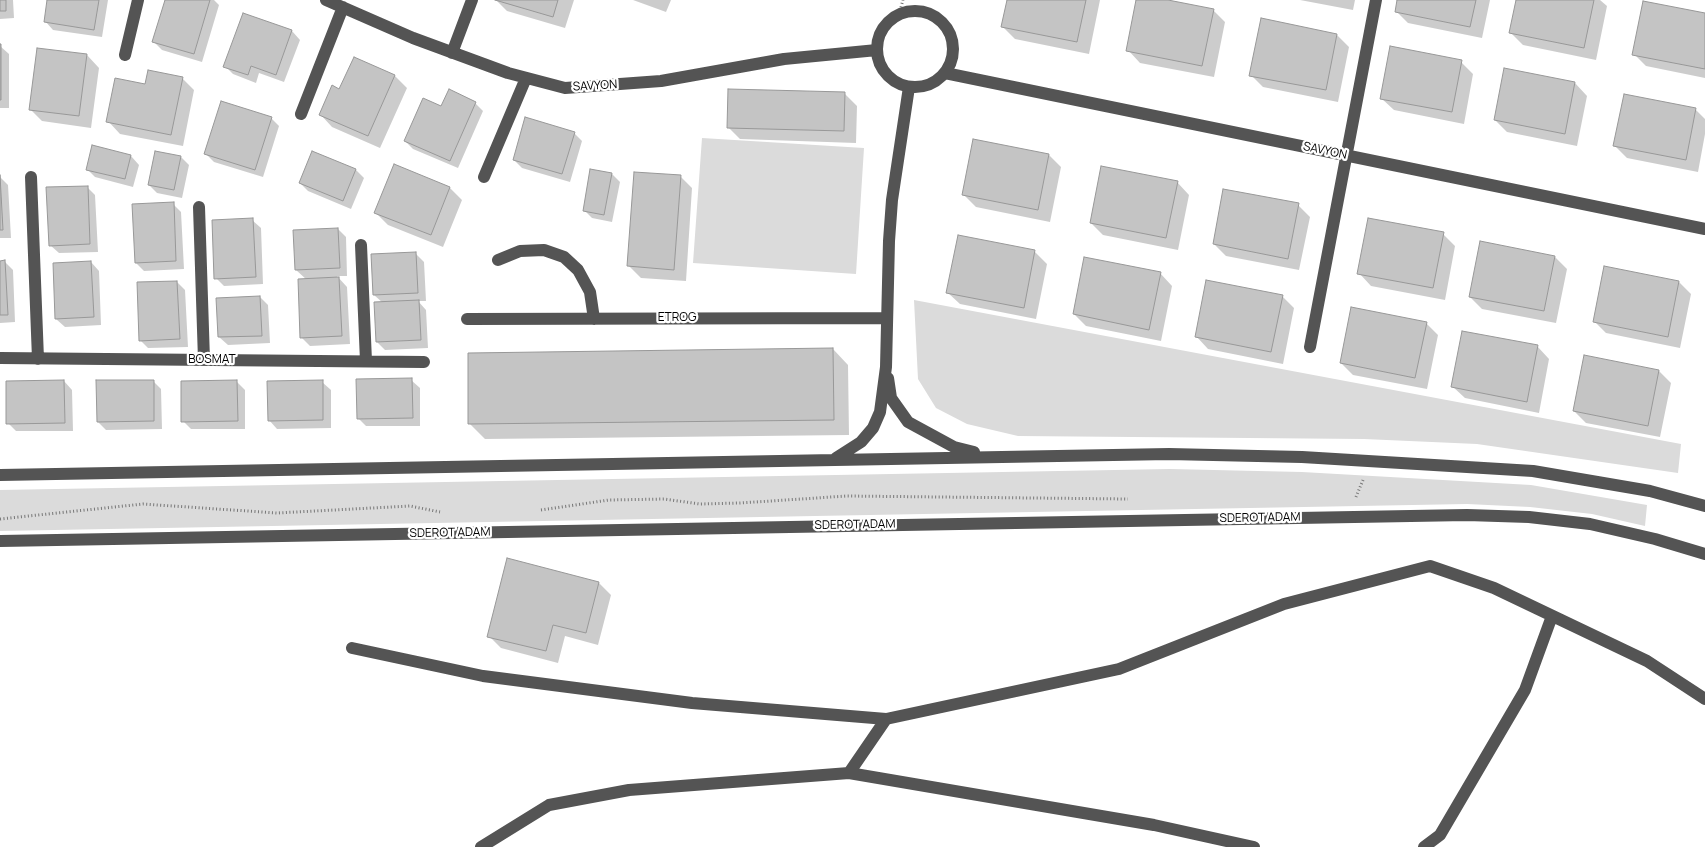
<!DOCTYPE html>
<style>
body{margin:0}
canvas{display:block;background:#fff}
</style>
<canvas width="1705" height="847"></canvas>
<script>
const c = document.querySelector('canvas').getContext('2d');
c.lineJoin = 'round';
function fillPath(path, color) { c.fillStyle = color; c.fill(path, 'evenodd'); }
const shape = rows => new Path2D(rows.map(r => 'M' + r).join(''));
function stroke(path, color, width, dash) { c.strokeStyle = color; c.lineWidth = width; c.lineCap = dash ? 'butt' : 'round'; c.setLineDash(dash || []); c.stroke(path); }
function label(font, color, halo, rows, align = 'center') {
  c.font = font + ' Manrope,sans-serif'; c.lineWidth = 4.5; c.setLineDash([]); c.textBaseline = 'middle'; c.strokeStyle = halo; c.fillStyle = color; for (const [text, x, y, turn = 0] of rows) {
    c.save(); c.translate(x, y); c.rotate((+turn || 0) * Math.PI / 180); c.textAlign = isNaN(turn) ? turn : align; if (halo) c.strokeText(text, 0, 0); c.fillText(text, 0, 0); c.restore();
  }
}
fillPath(shape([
 [702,138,864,148,856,274,693,263],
 [914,300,1681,444,1678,473,1477,444,1364,439,1018,436,967,424,936,408,918,379],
 [1170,469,1302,472,1531,485,1647,505,1645,526,1592,514,1530,507,1467,504,0,531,0,490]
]), '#dbdbdb');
fillPath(shape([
 [0,0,13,0,14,18,0,19],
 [48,0,108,0,102,37,53,30,45,21],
 [166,0,214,0,219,5,202,62,162,50,154,42],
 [496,0,574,0,565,28,507,11],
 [633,0,671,0,666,12],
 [1008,0,1100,0,1089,54,1015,39,1003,27],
 [1138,0,1162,0,1213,10,1225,22,1214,77,1140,63,1128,50],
 [1300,0,1355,0,1353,10],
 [1398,0,1490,0,1482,38,1408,23,1396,11],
 [1517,0,1600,0,1607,6,1596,60,1523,45,1511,33],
 [244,14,292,31,300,40,284,82,259,73,256,83,233,74,225,66],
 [1705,14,1705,78,1646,66,1634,54],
 [1337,35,1349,47,1338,102,1263,87,1251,75],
 [0,46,9,54,9,108,0,108],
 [38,50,87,55,99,68,91,128,42,121,30,109],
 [1461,62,1473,74,1464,124,1394,110,1381,98],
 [395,76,407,88,380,148,332,127,320,114,340,90],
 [182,78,194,90,183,146,120,134,108,121,146,86],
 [1575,83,1587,96,1577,146,1507,132,1495,120],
 [845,94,857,106,856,143,740,139,728,127],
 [475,103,483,111,458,168,413,149,405,141,442,107],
 [1695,109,1705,119,1705,134,1698,172,1627,158,1615,146],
 [271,118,279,126,263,177,214,162,206,154],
 [574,133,582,141,570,182,522,168,514,160],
 [974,140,1049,155,1061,167,1050,222,976,207,964,195],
 [93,147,131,156,139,165,133,187,95,177,87,169],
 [313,153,356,170,364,178,351,209,308,191,300,183],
 [181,157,189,165,182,198,157,193,149,185],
 [395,166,450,188,462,200,443,247,388,225,376,213],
 [591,170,612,174,620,182,612,222,592,218,584,210],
 [680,176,692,188,686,281,641,278,628,265],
 [0,177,8,185,11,238,0,238],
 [1177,182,1189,195,1178,250,1103,235,1091,223],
 [87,187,95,195,98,252,59,253,50,245],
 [173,204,181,212,184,269,144,271,136,263],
 [1298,205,1310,217,1299,270,1226,256,1214,244],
 [252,220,261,228,263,284,224,286,216,278],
 [338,229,346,237,347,276,337,276,347,287,350,344,310,346,302,338,307,280,296,270],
 [1443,234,1455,246,1445,300,1371,286,1359,273],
 [1034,251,1047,264,1036,319,960,304,947,292],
 [416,254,424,262,426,301,418,301,426,310,428,348,385,350,377,342,383,303,374,295],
 [1555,257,1567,269,1556,323,1482,309,1470,297],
 [0,262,5,262,13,270,15,322,0,323],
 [91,262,99,271,101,325,65,327,56,319],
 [1160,273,1172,286,1161,341,1086,326,1074,314],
 [177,282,185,290,188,347,148,348,140,340],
 [1679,282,1691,294,1680,348,1606,333,1594,321],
 [1282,296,1294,308,1283,364,1208,349,1196,336],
 [260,297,268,305,270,343,228,345,219,337],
 [1426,323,1438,335,1427,389,1353,375,1341,363],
 [1537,346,1549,359,1539,413,1465,398,1452,386],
 [833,349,848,365,849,435,485,439,470,424],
 [1659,371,1671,383,1660,437,1586,423,1574,411],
 [411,380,420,388,420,426,366,426,358,418],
 [64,381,72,390,73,431,16,431,8,423],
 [153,381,161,389,162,429,106,430,98,422],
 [237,382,245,390,245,429,191,429,183,421],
 [322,382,331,390,331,428,277,429,269,420],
 [599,583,611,595,598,645,565,636,558,663,501,648,489,636]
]), '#0003');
const building = shape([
 [0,0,6,0,6,11,0,11,0,0],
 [47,0,99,0,94,30,44,22,47,0],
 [165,0,210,0,194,54,152,42,165,0],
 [495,0,558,0,553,17,495,0],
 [1007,0,1086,0,1077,42,1001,27,1007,0],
 [1136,0,1168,0,1214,9,1202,66,1126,51,1136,0],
 [1397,0,1476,0,1470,27,1395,12,1397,0],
 [1516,0,1594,0,1584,48,1509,33,1516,0],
 [1643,1,1705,13,1705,69,1632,55,1643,1],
 [243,13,292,30,276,75,251,66,248,75,223,67,243,13],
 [1261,18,1337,34,1326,90,1249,76,1261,18],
 [0,44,1,44,1,100,0,100,0,44],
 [1390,46,1462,60,1452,112,1380,99,1390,46],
 [37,48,87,54,79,116,29,110,37,48],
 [354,57,395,75,368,136,319,115,332,85,339,89,354,57],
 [1504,68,1575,82,1565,134,1494,120,1504,68],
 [148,70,183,77,171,135,106,122,115,78,145,84,148,70],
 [449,89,476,102,450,161,404,141,423,98,441,106,449,89],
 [728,89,845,92,844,131,727,128,728,89],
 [1624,94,1696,108,1686,160,1613,146,1624,94],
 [221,101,272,117,255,170,204,154,221,101],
 [525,117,575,132,562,174,513,160,525,117],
 [973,139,1049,154,1038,210,962,195,973,139],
 [92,145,131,155,125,179,86,170,92,145],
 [155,151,181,156,174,190,148,185,155,151],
 [312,151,356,169,343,201,299,183,312,151],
 [394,164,450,187,431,235,374,213,394,164],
 [1101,166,1178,181,1166,238,1090,223,1101,166],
 [590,169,612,173,604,215,583,211,590,169],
 [634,172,681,175,674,270,627,266,634,172],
 [0,175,3,230,0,230,0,175],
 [88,186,90,244,49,246,46,187,88,186],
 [1223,189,1299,203,1288,259,1213,244,1223,189],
 [174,202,176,261,135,263,132,204,174,202],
 [253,218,256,277,214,279,212,220,253,218],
 [1368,218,1444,232,1433,288,1357,274,1368,218],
 [338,228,340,268,295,270,293,230,338,228],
 [958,235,1035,250,1024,308,946,293,958,235],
 [1480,241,1555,256,1544,311,1469,297,1480,241],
 [416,252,418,293,373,295,371,254,416,252],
 [1084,257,1161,272,1149,330,1073,314,1084,257],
 [5,260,8,315,0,315,0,261,5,260],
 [91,261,94,317,55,319,53,263,91,261],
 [1604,266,1679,281,1668,337,1593,322,1604,266],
 [339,277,342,336,300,338,298,279,339,277],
 [1206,280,1283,295,1271,352,1195,337,1206,280],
 [177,281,180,339,139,341,137,282,177,281],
 [260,296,262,336,218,337,216,298,260,296],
 [419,300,421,340,376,342,374,302,419,300],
 [1351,307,1427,322,1415,378,1340,363,1351,307],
 [1462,331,1538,345,1527,402,1451,387,1462,331],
 [833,348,834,420,468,424,468,353,833,348],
 [1584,355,1659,370,1648,426,1573,411,1584,355],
 [412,378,413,418,357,419,356,379,412,378],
 [64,380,65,423,6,424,6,381,64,380],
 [96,380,154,380,154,421,97,422,96,380],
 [237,380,238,421,181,422,181,381,237,380],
 [323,380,323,420,268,421,267,381,323,380],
 [507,558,599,582,586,633,553,625,546,651,487,637,507,558]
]);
fillPath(building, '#c4c4c4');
stroke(building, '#989898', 1);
stroke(shape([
 [899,14,903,0],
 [1356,497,1363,480],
 [541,510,609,500,664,499,700,504,740,503,847,496,1128,499],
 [0,519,143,504,277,513,410,506,440,512]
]), '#767676', 3, [1, 2.5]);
stroke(shape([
 [326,0,413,38,508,73,565,88,661,81,784,59,877,50],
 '877 49a38 38 0 1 1 76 0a38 38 0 1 1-76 0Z',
 [452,53,472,0],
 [125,55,138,0],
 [945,73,1705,229],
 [301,114,343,7],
 [31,177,38,359],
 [484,177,526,78],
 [199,207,204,360],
 [361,245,366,361],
 [498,260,520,251,544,250,564,257,578,270,590,292,594,319],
 [467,319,887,318],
 [1310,347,1376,0],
 [0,358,424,362],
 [888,378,891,398,908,422,954,447,974,452],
 [836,458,861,442,873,428,880,412,886,367,889,241,892,200,909,87],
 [0,475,1169,454,1302,457,1533,471,1650,491,1705,506],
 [0,541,1467,515,1529,517,1590,524,1655,539,1705,554],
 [352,648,483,676,692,703,886,719,1119,669,1284,604,1430,566,1494,588,1647,661,1705,699],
 [849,773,1154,825,1254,847],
 [481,847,549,805,629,790,849,773,886,719],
 [1424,847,1440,835,1525,690,1552,616]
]), '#545454', 12);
label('12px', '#000', '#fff', [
 ["SAVYON",595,86,-3],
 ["SAVYON",1325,151,12],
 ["ETROG",677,318],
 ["BOSMAT",212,360],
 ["SDEROT ADAM",1260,518,-1],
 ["SDEROT ADAM",855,525,-1],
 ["SDEROT ADAM",450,533,-1]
]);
</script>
